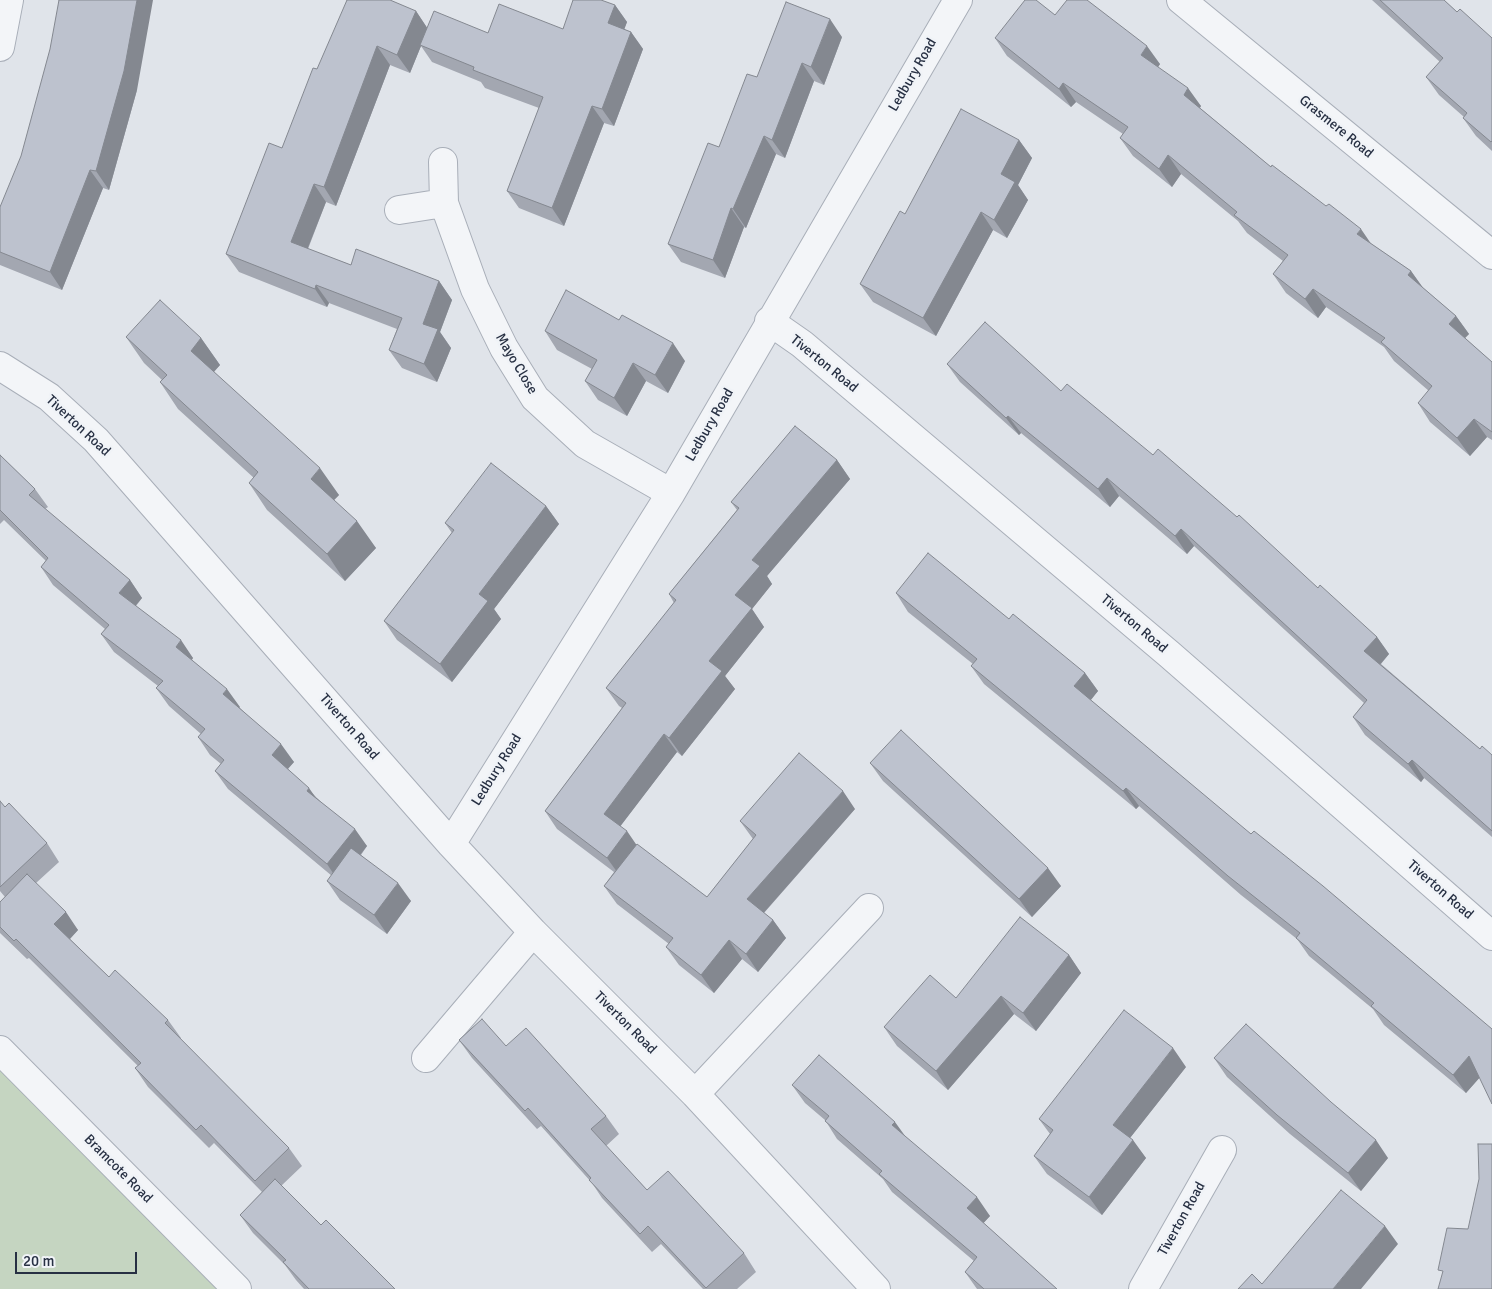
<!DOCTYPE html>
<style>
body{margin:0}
#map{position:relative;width:1492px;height:1289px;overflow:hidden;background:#e0e4ea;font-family:Signika,sans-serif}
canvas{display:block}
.scale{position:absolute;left:15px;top:1252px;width:122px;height:22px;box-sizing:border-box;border:2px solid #273043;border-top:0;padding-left:6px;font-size:15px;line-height:18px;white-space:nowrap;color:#273043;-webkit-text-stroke:4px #f0f3f7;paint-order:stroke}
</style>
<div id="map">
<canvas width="1492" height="1289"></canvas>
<div class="scale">20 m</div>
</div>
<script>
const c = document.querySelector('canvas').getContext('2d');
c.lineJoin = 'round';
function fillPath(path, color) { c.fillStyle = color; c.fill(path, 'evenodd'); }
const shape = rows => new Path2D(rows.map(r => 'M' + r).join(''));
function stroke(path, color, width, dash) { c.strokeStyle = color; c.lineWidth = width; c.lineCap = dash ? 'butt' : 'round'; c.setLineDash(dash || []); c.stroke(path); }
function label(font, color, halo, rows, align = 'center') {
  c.font = font + ' Signika,sans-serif'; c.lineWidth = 5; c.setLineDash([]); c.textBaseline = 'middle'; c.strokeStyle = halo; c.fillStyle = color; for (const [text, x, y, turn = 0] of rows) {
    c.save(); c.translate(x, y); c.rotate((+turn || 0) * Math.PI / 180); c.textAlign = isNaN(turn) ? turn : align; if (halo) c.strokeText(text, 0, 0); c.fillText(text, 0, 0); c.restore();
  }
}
fillPath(shape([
 [0,1051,238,1289,0,1289]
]), '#c5d5c1');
const minor = shape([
 [1181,0,1492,255],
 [0,47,9,0],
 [443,162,444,203,475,289,504,348,535,398,585,444,671,493],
 [399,210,444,203],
 [769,321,802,344,1169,654,1492,936],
 [0,366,49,397,96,440,451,844,533,932,695,1094,876,1289],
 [451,844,671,493,958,0],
 [0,1050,237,1289],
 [426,1058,533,932],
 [695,1094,869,908],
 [1143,1289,1222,1150]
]);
stroke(minor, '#a8aeb8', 30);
stroke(minor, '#f3f5f8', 28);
fillPath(shape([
 [1372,0,1444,0,1457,12,1492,38,1492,151,1476,136,1463,118,1464,117,1439,95,1426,77,1440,62],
 [615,5,627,22,624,29,631,32,643,49,614,126,604,123,564,226,519,208,507,191,539,108,485,88,481,82,432,62,421,46,410,73,390,65,336,206,326,202,308,249,351,265,439,281,452,300,440,332,451,348,437,382,402,368,389,350,397,329,329,303,327,307,239,272,226,254,282,148,317,69,416,11,427,28,488,33,563,29],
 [1055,15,1160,64,1158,67,1201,106,1200,108,1271,167,1370,243,1411,271,1422,287,1456,316,1469,334,1465,338,1492,362,1492,440,1487,437,1470,456,1430,422,1418,403,1429,391,1394,361,1384,347,1326,307,1318,318,1286,293,1273,274,1283,261,1247,233,1238,221,1181,174,1172,187,1133,156,1120,138,1123,134,1076,102,1071,107,1007,56,995,38],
 [842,37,824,85,814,81,785,158,776,154,746,228,744,227,725,278,681,262,668,244,757,77],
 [137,90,109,190,103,188,62,290,0,265,0,207],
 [1019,140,1032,158,1018,185,1028,200,1007,238,993,230,936,336,873,302,860,284,905,214],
 [545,331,685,361,668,393,646,381,627,416,598,400,585,381,592,369,557,350],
 [126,337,201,338,220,365,214,372,339,495,334,500,376,548,345,581,267,510,249,483,254,478,178,409,160,382,162,380,144,363],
 [947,364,1061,391,1153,455,1318,588,1377,637,1389,654,1381,664,1480,749,1492,755,1492,837,1424,778,1421,782,1365,735,1353,717,1364,703,1194,546,1187,554,1119,496,1110,507,1021,433,1019,435,960,382],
 [0,455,35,489,48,507,45,509,130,580,142,598,136,606,193,658,192,660,294,762,288,769,317,798,367,846,361,855,411,901,387,934,340,900,327,881,332,876,228,789,215,771,221,764,210,755,198,737,201,734,169,706,156,688,158,686,114,652,101,634,105,629,53,585,41,567,46,561,4,520,0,524],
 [837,460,850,479,767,576,772,584,752,609,764,627,725,676,735,689,682,756,677,752,620,826,636,845,707,897,753,839,740,821,855,809,764,913,773,920,786,938,758,972,742,959,714,993,679,965,666,947,669,944,617,904,604,886,614,872,557,829,545,811,622,708,619,706,606,688,674,603,669,594,737,510,731,502],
 [546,506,559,524,494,609,501,619,452,682,397,640,384,621,452,533,445,523],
 [896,593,1009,619,1085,673,1098,691,1090,700,1479,1078,1466,1093,1384,1025,1373,1009,1309,956,1297,939,1241,895,1139,806,1136,809,984,684,971,666,973,664,908,612],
 [870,763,1061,886,1032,917,883,781],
 [0,801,5,807,47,843,59,862,36,883,78,930,70,939,109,977,168,1020,181,1038,180,1039,289,1148,302,1166,281,1186,321,1225,395,1289,304,1289,296,1280,285,1265,253,1233,240,1215,262,1192,214,1143,209,1148,148,1087,135,1068,138,1066,29,958,27,959,0,933,0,902,5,897,0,891],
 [1069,955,1081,973,1036,1031,1014,1014,948,1090,897,1046,884,1027,956,998],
 [459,1040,506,1046,606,1116,619,1134,606,1146,647,1190,744,1253,756,1272,737,1289,703,1289,661,1244,652,1252,602,1198,592,1183,541,1126,537,1129,472,1058],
 [1214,1058,1388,1158,1361,1191,1290,1134,1227,1077],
 [1186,1067,1130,1138,1146,1158,1102,1215,1047,1174,1034,1156,1050,1134,1039,1119],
 [792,1085,905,1136,990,1216,983,1223,1057,1289,977,1289,965,1272,974,1261,892,1192,883,1179,837,1139,825,1120,805,1103]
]), '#a3a7b1');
fillPath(shape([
 [137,0,153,0,137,90,109,190,96,171],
 [615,5,627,22,620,41,608,23],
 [416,11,428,29,420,45,421,46,410,73,397,55],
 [830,19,842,37,824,85,811,67],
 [631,32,643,49,614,126,602,109],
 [377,46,390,65,336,206,324,187],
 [1147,46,1160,64,1154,73,1141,55],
 [802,63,814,81,785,158,772,140],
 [1063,83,1076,102,1071,107,1059,89],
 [1188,88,1201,106,1196,113,1184,95],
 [592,106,604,123,564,226,552,208],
 [764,136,776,154,746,228,733,209],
 [1019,140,1032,158,1018,185,1028,200,1007,238,994,220,1001,174],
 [1168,155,1181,174,1172,187,1159,169],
 [90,170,103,188,62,290,50,272],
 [314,184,326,202,303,260,291,242],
 [731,208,744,227,725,278,713,260],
 [981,212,993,230,936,336,923,318],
 [1361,229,1374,248,1357,234],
 [1411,271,1424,289,1408,275],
 [439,281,452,300,440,332,451,348,437,382,424,364,423,324],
 [316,285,329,303,327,307,315,289],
 [1313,289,1326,307,1318,318,1305,299],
 [1456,316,1469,334,1461,342,1449,324],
 [201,338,220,365,209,377,191,351],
 [673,343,685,361,668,393,655,375],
 [633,363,646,381,627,416,614,398],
 [1008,416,1021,433,1019,435,1006,418],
 [1474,419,1487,437,1470,456,1457,438],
 [837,460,850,479,767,576,772,584,752,609,764,627,725,676,735,689,682,756,669,738,709,661,735,595,752,560],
 [320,468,339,495,329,505,311,479],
 [1107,478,1119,496,1110,507,1098,489],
 [546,506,559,524,494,609,501,619,452,682,440,664,479,594],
 [357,521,376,548,345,581,327,554],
 [1181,529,1194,546,1187,554,1175,536],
 [130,580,142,598,131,611,119,593],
 [1377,637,1389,654,1377,668,1364,651],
 [181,640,193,658,188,664,176,647],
 [1085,673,1098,691,1087,705,1074,686],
 [227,689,240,707,236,712,223,694],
 [664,734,677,752,616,832,604,814],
 [281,744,294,762,284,773,272,755],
 [1412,760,1424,778,1421,782,1408,764],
 [309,788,321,805,307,791],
 [1126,788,1139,806,1136,809,1123,791],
 [843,791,855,809,760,917,747,899],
 [355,829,367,846,339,882,327,864],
 [627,831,640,850,620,876,607,858],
 [1048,868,1061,886,1032,917,1019,899],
 [398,883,411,901,387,934,374,915],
 [66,912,78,930,67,942,54,924],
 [773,920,786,938,758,972,746,954],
 [729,940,742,959,714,993,701,975],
 [1069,955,1081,973,1036,1031,1023,1013],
 [1001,996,1014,1014,948,1090,936,1071],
 [1173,1048,1186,1067,1126,1143,1113,1125],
 [1469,1056,1482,1075,1466,1093,1453,1075],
 [895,1122,908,1140,892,1125],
 [1133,1140,1146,1158,1102,1215,1089,1197],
 [1376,1140,1388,1158,1361,1191,1348,1173],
 [977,1197,990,1216,980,1227,967,1208],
 [1385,1226,1398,1244,1361,1289,1333,1289]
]), '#848890');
const building = shape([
 [59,0,137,0,124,71,96,171,90,170,50,272,0,252,0,207,21,156,50,49,59,0],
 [347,0,390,0,416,11,397,55,377,46,324,187,314,184,291,242,351,265,356,249,439,281,423,324,438,329,424,364,389,350,402,318,316,285,315,289,226,254,269,143,282,148,313,68,317,69,347,0],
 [573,0,601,0,615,5,608,23,631,32,602,109,592,106,552,208,507,191,543,97,473,70,474,67,420,45,434,11,488,33,499,4,563,29,573,0],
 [1025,0,1036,0,1055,15,1067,0,1087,0,1147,46,1141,55,1188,88,1184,95,1271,167,1272,165,1326,206,1329,204,1361,229,1357,234,1411,271,1408,275,1456,316,1449,324,1492,362,1492,432,1474,419,1457,438,1418,403,1432,386,1381,342,1385,338,1313,289,1305,299,1273,274,1288,255,1234,215,1237,212,1168,155,1159,169,1120,138,1128,127,1063,83,1059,89,995,38,1025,0],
 [1380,0,1444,0,1457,12,1460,9,1492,38,1492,141,1491,142,1463,118,1467,113,1426,77,1443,58,1380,0],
 [786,2,830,19,811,67,802,63,772,140,764,136,733,209,731,208,713,260,668,244,708,143,719,147,747,74,757,77,786,2],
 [961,109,1019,140,1001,174,1015,182,994,220,981,212,923,318,860,284,900,211,905,214,961,109],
 [566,290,619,320,622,315,673,343,655,375,633,363,614,398,585,381,597,360,545,331,566,290],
 [160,300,201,338,191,351,320,468,311,479,357,521,327,554,249,483,258,472,160,382,167,375,126,337,160,300],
 [985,322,1061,391,1067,384,1153,455,1158,449,1237,517,1239,515,1318,588,1320,585,1377,637,1364,651,1480,749,1482,746,1492,755,1492,831,1412,760,1408,764,1353,717,1367,700,1181,529,1175,536,1107,478,1098,489,1008,416,1006,418,947,364,985,322],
 [795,426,837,460,752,560,760,566,735,595,752,608,709,661,722,671,669,738,664,734,604,814,627,831,607,858,545,811,626,703,606,688,676,600,669,594,739,508,731,502,795,426],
 [0,455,35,489,29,495,130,580,119,593,181,640,176,647,227,689,223,694,281,744,272,755,309,788,307,791,355,829,327,864,215,771,224,760,198,737,205,729,156,688,163,681,101,634,109,625,41,567,48,558,0,510,0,455],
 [491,463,546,506,479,594,488,601,440,664,384,621,454,530,445,523,491,463],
 [928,553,1009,619,1013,614,1085,673,1074,686,1251,834,1254,831,1323,886,1492,1029,1492,1104,1469,1056,1453,1075,1371,1006,1374,1003,1296,938,1300,933,1228,876,1126,788,1123,791,971,666,977,659,896,593,928,553],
 [901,730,1048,868,1019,899,870,763,901,730],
 [799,753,843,791,747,899,773,920,746,954,729,940,701,975,666,947,673,938,604,886,637,844,707,897,756,835,740,821,799,753],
 [0,801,5,807,9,803,47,843,0,887,0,801],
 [351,848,398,883,374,915,327,881,351,848],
 [27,874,66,912,54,924,109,977,115,970,168,1020,165,1023,289,1148,255,1181,201,1125,196,1130,135,1068,141,1063,16,939,14,941,0,927,0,902,27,874],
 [1020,917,1069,955,1023,1013,1001,996,936,1071,884,1027,930,975,956,998,1020,917],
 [1124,1010,1173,1048,1113,1125,1133,1140,1089,1197,1034,1156,1053,1130,1039,1119,1124,1010],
 [482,1019,506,1046,526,1028,606,1116,591,1129,647,1190,668,1171,744,1253,706,1288,648,1226,640,1234,589,1180,591,1178,528,1108,525,1111,459,1040,482,1019],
 [1246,1024,1331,1102,1376,1140,1348,1173,1277,1115,1214,1058,1246,1024],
 [819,1055,895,1122,892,1125,977,1197,967,1208,1057,1289,984,1289,965,1272,977,1257,879,1174,882,1171,825,1121,829,1116,792,1085,819,1055],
 [1478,1144,1492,1144,1492,1289,1438,1289,1443,1271,1438,1270,1447,1228,1468,1229,1479,1179,1478,1144],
 [275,1179,321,1225,326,1220,395,1289,309,1289,283,1262,286,1260,240,1215,275,1179],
 [1341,1190,1385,1226,1333,1289,1238,1289,1252,1274,1262,1284,1341,1190]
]);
fillPath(building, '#bdc2ce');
stroke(building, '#848890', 1);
label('14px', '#273043', '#f0f3f7', [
 ["Ledbury Road",913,75,-60],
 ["Grasmere Road",1336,127,39],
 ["Mayo Close",516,364,59],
 ["Tiverton Road",824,364,39],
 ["Ledbury Road",710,425,-60],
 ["Tiverton Road",78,426,43],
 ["Tiverton Road",1134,624,40],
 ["Tiverton Road",349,727,49],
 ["Ledbury Road",497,770,-58],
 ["Tiverton Road",1440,890,41],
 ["Tiverton Road",625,1023,45],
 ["Bramcote Road",118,1169,45],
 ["Tiverton Road",1182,1219,-61]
]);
</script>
